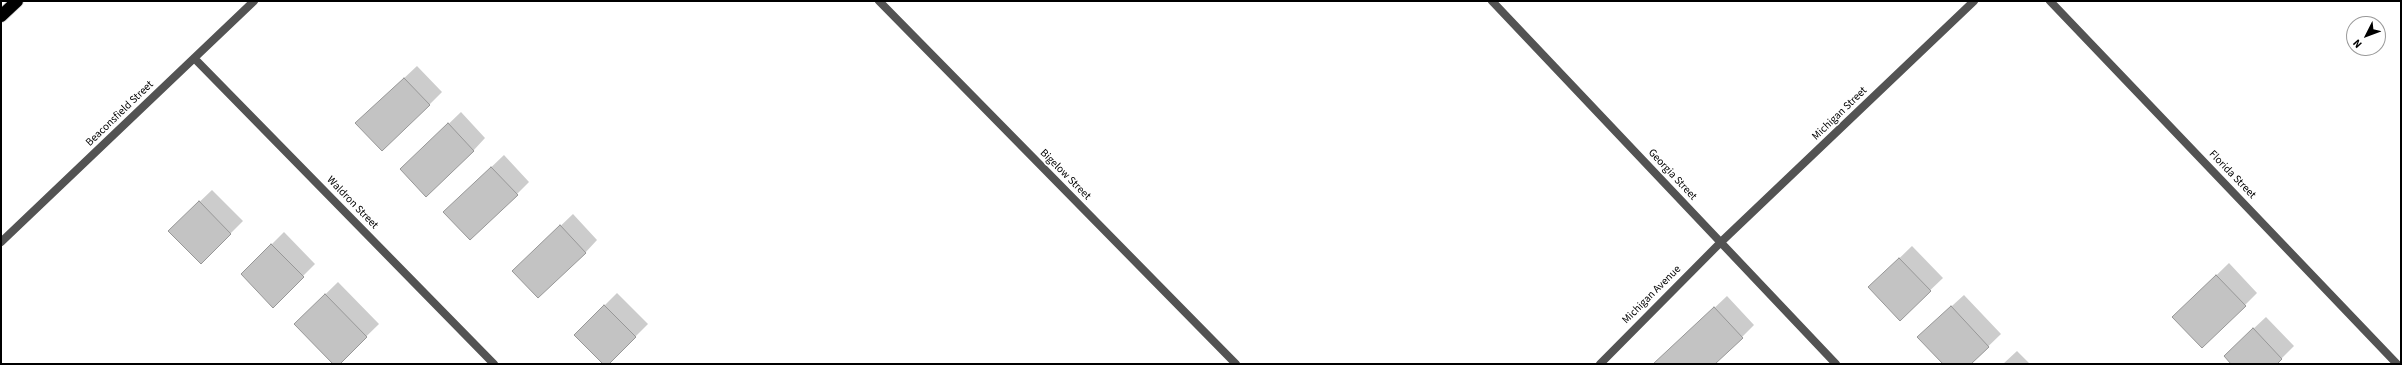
<!DOCTYPE html>
<style>
body{margin:0}
#map{position:relative;width:2402px;height:365px;overflow:hidden;background:#fff;font-family:"Source Sans 3",sans-serif}
canvas{display:block}
.frame{position:absolute;inset:0;border:2px solid #000;pointer-events:none}
.north{position:absolute;left:2346px;top:16px;width:40px;height:40px;box-sizing:border-box;background:#fff;border:1px solid #999;border-radius:50%;rotate:228deg;font-size:11px;font-weight:700;line-height:16px;text-align:center;color:#000}
.north::after{content:'';display:block;margin:auto;width:14px;height:18px;background:#000;clip-path:polygon(50% 0,100% 100%,50% 72%,0 100%)}
</style>
<div id="map">
<canvas width="2402" height="365"></canvas>
<div class="frame"></div>
<div class="north">N</div>
</div>
<script>
const c = document.querySelector('canvas').getContext('2d');
c.lineJoin = 'round';
function fillPath(path, color) { c.fillStyle = color; c.fill(path, 'evenodd'); }
const shape = rows => new Path2D(rows.map(r => 'M' + r).join(''));
function stroke(path, color, width, dash) { c.strokeStyle = color; c.lineWidth = width; c.lineCap = dash ? 'butt' : 'round'; c.setLineDash(dash || []); c.stroke(path); }
function label(font, color, halo, rows, align = 'center') {
  c.font = font + ' "Source Sans 3",sans-serif'; c.lineWidth = 3.5; c.setLineDash([]); c.textBaseline = 'middle'; c.strokeStyle = halo; c.fillStyle = color; for (const [text, x, y, turn = 0] of rows) {
    c.save(); c.translate(x, y); c.rotate((+turn || 0) * Math.PI / 180); c.textAlign = isNaN(turn) ? turn : align; if (halo) c.strokeText(text, 0, 0); c.fillText(text, 0, 0); c.restore();
  }
}
fillPath(shape([
 [417,66,442,92,429,105,369,111],
 [461,112,485,138,473,151,414,157],
 [504,155,529,182,517,194,457,200],
 [212,190,243,221,201,263,169,231],
 [573,214,597,240,585,253,526,259],
 [284,232,315,264,273,306,242,274],
 [1912,246,1943,278,1900,319,1882,275],
 [2229,263,2257,293,2245,305,2186,305],
 [338,282,379,324,338,364,334,364,295,324],
 [617,293,648,324,608,364,605,364,575,335],
 [1964,295,2001,334,1970,364,1944,364,1931,325],
 [1727,296,1754,325,1742,337,1713,364,1655,364],
 [2266,317,2294,346,2276,364,2233,364,2237,344],
 [2017,351,2030,364,2003,364]
]), '#0003');
const building = shape([
 [404,78,430,105,382,151,355,123,404,78],
 [448,123,474,151,426,197,400,169,448,123],
 [491,167,518,195,470,240,443,212,491,167],
 [199,201,231,234,201,264,168,231,199,201],
 [560,225,586,253,538,298,512,271,560,225],
 [271,244,304,277,273,308,241,274,271,244],
 [1899,258,1931,291,1900,321,1868,287,1899,258],
 [2216,275,2246,306,2202,348,2172,317,2216,275],
 [325,294,367,337,340,364,333,364,294,324,325,294],
 [604,305,636,337,609,364,603,364,574,335,604,305],
 [1951,306,1989,347,1971,364,1943,364,1917,337,1951,306],
 [1714,307,1743,338,1715,364,1653,364,1714,307],
 [2253,328,2282,359,2277,364,2231,364,2224,356,2253,328]
]);
fillPath(building, '#c3c3c3');
stroke(building, '#979797', 1);
const highway = shape([
 [1,16,17,1]
]);
stroke(highway, '#dbdbdb', 14);
stroke(shape([
 [879,1,1236,364],
 [1492,1,1836,364],
 [2050,1,2397,364],
 [194,58,494,364],
 [1,242,254,1],
 [1600,364,1721,242,1974,1]
]), '#535353', 8);
stroke(highway, '#000', 12);
label('11px', '#000', '#fff', [
 ["Beaconsfield Street",120,114,-44],
 ["Michigan Street",1840,114,-44],
 ["Bigelow Street",1065,175,45],
 ["Georgia Street",1672,175,47],
 ["Florida Street",2232,175,46],
 ["Waldron Street",352,203,46],
 ["Michigan Avenue",1652,295,-45]
]);
</script>
